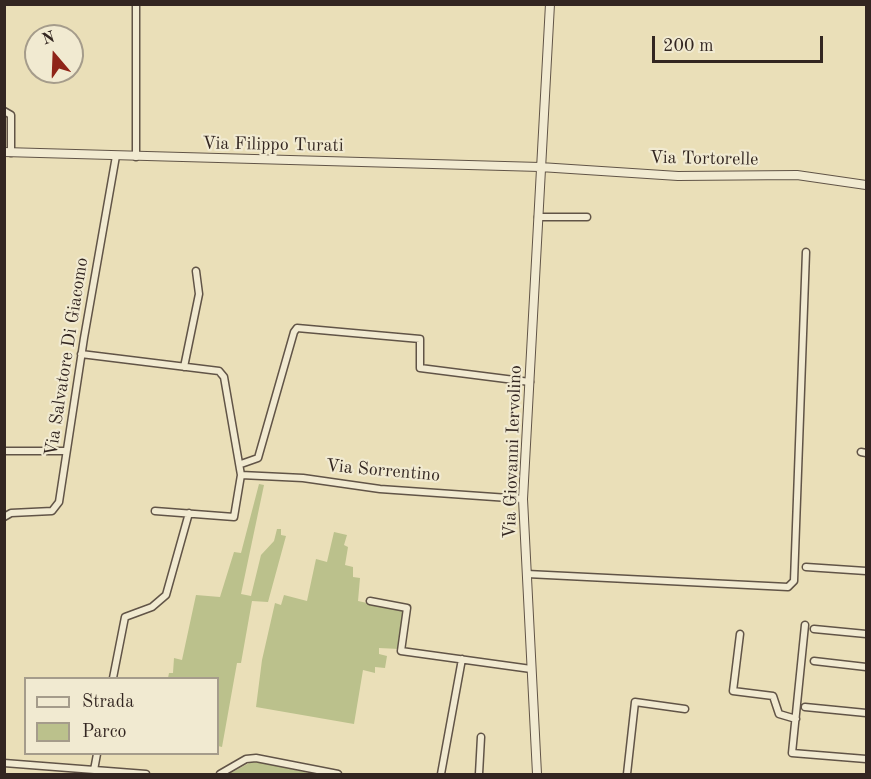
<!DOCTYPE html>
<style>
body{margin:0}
#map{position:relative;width:871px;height:779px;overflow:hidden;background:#eadfb8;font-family:"Old Standard TT",serif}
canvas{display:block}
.frame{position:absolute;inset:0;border:6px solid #332621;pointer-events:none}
.legend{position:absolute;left:24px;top:677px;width:195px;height:78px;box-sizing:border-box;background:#f1ead1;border:2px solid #a59c8b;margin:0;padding:8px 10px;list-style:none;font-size:18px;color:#332621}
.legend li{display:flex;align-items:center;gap:12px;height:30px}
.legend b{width:30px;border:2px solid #a59c8b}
.north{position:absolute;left:24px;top:24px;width:60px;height:60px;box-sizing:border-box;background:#f1ead1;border:2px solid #a59c8b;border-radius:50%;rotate:341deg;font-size:16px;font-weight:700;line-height:24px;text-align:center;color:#332621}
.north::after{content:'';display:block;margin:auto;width:21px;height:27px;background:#8f2418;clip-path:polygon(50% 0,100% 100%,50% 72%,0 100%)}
.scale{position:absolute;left:652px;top:36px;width:171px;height:27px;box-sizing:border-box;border:3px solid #332621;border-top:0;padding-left:8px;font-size:18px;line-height:21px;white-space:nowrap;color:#332621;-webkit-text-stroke:4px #f1ead1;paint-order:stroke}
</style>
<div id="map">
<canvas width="871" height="779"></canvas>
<div class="frame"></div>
<ul class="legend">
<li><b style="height:8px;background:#f1ead1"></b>Strada</li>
<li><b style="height:16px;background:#bbc18c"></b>Parco</li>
</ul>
<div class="north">N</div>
<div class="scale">200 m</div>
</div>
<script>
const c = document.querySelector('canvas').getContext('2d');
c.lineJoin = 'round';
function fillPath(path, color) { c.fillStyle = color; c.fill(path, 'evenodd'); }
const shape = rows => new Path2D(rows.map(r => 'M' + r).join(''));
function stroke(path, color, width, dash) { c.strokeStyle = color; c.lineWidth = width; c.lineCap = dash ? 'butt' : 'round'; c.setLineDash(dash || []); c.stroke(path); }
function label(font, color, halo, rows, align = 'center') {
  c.font = font + ' "Old Standard TT",serif'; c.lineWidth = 4.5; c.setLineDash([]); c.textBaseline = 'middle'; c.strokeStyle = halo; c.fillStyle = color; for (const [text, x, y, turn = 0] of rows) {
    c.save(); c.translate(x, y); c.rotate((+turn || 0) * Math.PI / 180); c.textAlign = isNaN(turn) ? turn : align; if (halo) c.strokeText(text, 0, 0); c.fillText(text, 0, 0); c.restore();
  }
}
fillPath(shape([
 [259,484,264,485,241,594,251,596,261,555,274,541,277,529,281,529,281,535,286,536,268,602,252,601,241,663,237,663,222,747,218,746,218,678,168,678,169,673,173,673,174,658,182,660,196,595,220,597,234,552,241,553],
 [334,532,347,535,344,545,348,547,345,565,353,567,353,577,360,578,358,601,404,611,399,649,379,648,379,654,387,656,385,668,375,667,375,673,363,670,354,724,256,707,262,660,275,603,281,605,284,595,307,601,316,559,327,562],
 [251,762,264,763,313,774,229,774]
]), '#bbc18c');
const minor = shape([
 [136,4,136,157],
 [4,111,11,115,11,153],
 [538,217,587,217],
 [81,354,219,371,224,377,241,475,303,478,380,489,523,499],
 [184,367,199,294,196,271],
 [4,451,66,451],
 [861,452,866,453],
 [241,464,258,458,294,332,297,328,420,339,420,368,530,382],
 [155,511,234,517,241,475],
 [4,517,11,513,52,511,59,502,84,338,116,156],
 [806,567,866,571],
 [527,574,788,587,794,581,806,252],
 [370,601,407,608,401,651,531,669],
 [805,625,792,753,866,759],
 [814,629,866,634],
 [740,634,733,691,773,696,779,714,796,719],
 [814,661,866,667],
 [113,678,125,617,152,607,166,595,189,513],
 [805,707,866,713],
 [4,763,146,774],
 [94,770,97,754],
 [220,774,246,759,256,758,338,774],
 [441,774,462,659],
 [479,774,481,737],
 [627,774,635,702,685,709]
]);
const tertiary = shape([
 [4,152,540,167,678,176,797,175,866,185],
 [537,774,523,499,550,4]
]);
stroke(minor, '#615447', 9);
stroke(tertiary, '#615447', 10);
stroke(minor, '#f1ead1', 6);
stroke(tertiary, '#f1ead1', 8);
label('18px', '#332621', '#f1ead1', [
 ["Via Filippo Turati",273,145,1],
 ["Via Tortorelle",704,159,1],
 ["Via Salvatore Di Giacomo",67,357,-81],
 ["Via Giovanni Iervolino",513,452,-88],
 ["Via Sorrentino",383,471,5]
]);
</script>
